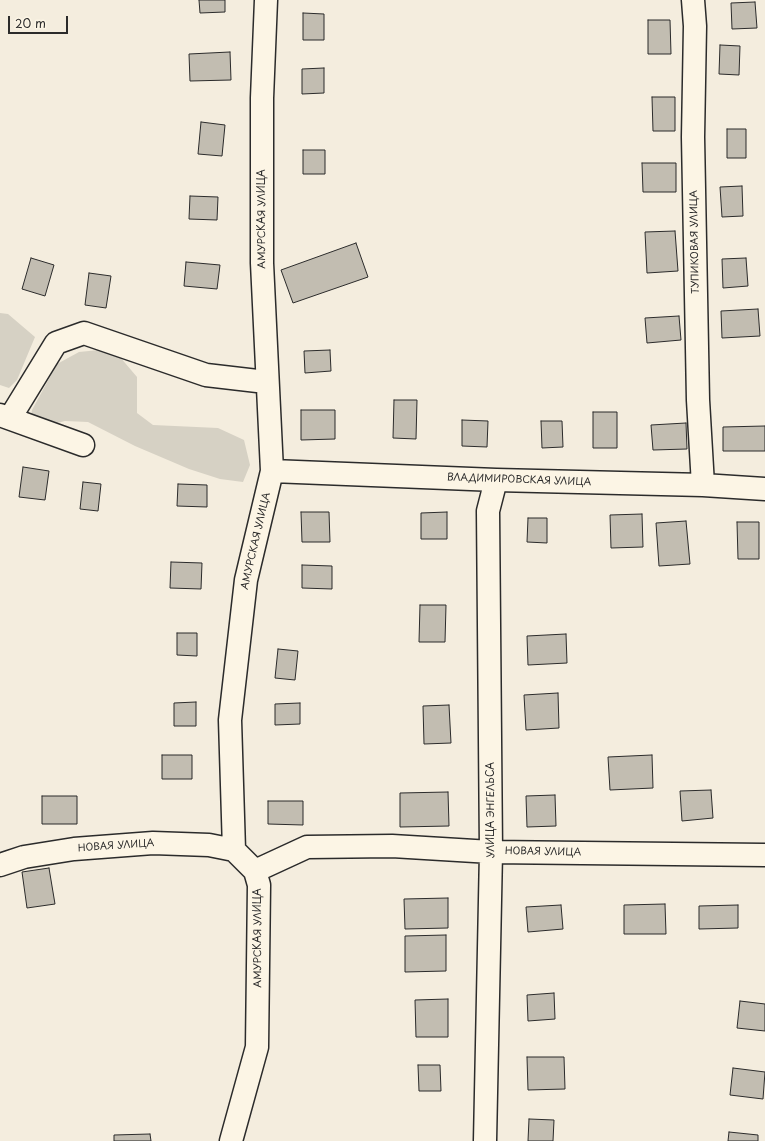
<!DOCTYPE html>
<meta charset="utf-8">
<style>
body{margin:0}
#map{position:relative;width:765px;height:1141px;overflow:hidden;background:#f4edde;font-family:"Playpen Sans",sans-serif}
canvas{display:block}
.scale{position:absolute;left:8px;top:16px;width:60px;height:18px;box-sizing:border-box;border:2px solid #2b2b2b;border-top:0;padding-left:5px;font-size:12px;line-height:14px;white-space:nowrap;color:#2b2b2b;-webkit-text-stroke:3px #fcf5e5;paint-order:stroke}
</style>
<div id="map">
<canvas width="765" height="1141"></canvas>
<div class="scale">20 m</div>
</div>
<script>
const c = document.querySelector('canvas').getContext('2d');
c.lineJoin = 'round';
function fillPath(path, color) { c.fillStyle = color; c.fill(path, 'evenodd'); }
const shape = rows => new Path2D(rows.map(r => 'M' + r).join(''));
function stroke(path, color, width, dash) { c.strokeStyle = color; c.lineWidth = width; c.lineCap = dash ? 'butt' : 'round'; c.setLineDash(dash || []); c.stroke(path); }
function label(font, color, halo, rows, align = 'center') {
  c.font = font + ' "Playpen Sans",sans-serif'; c.lineWidth = 3.5; c.setLineDash([]); c.textBaseline = 'middle'; c.strokeStyle = halo; c.fillStyle = color; for (const [text, x, y, turn = 0] of rows) {
    c.save(); c.translate(x, y); c.rotate((+turn || 0) * Math.PI / 180); c.textAlign = isNaN(turn) ? turn : align; if (halo) c.strokeText(text, 0, 0); c.fillText(text, 0, 0); c.restore();
  }
}
fillPath(shape([
 [0,313,8,314,35,337,17,380,9,388,0,385],
 [99,350,120,357,137,377,137,413,153,425,218,428,244,440,250,465,243,482,220,479,189,469,135,446,88,422,65,421,53,424,31,415,32,410,57,364,79,352]
]), '#d6d1c4');
const building = shape([
 [199,0,225,0,225,12,200,13,199,0],
 [755,2,757,28,732,29,731,3,755,2],
 [303,13,324,14,324,40,303,40,303,13],
 [648,20,670,20,671,54,648,54,648,20],
 [720,45,740,46,739,75,719,74,720,45],
 [230,52,231,80,190,81,189,54,230,52],
 [324,68,324,93,302,94,302,69,324,68],
 [652,97,675,97,675,131,653,131,652,97],
 [201,122,225,125,222,156,198,154,201,122],
 [727,129,746,129,746,158,727,158,727,129],
 [303,150,325,150,325,174,303,174,303,150],
 [642,163,676,163,676,192,643,192,642,163],
 [742,186,743,216,722,217,720,187,742,186],
 [190,196,218,197,217,220,189,219,190,196],
 [675,231,678,271,647,273,645,232,675,231],
 [356,243,368,277,293,303,281,270,356,243],
 [31,258,54,265,45,296,22,289,31,258],
 [746,258,748,286,723,288,722,259,746,258],
 [186,262,220,265,217,289,184,286,186,262],
 [89,273,111,276,106,308,85,305,89,273],
 [758,309,760,336,722,338,721,311,758,309],
 [679,316,681,340,647,343,645,318,679,316],
 [330,350,331,371,305,373,304,351,330,350],
 [394,400,417,400,416,439,393,438,394,400],
 [301,410,335,410,335,439,301,440,301,410],
 [593,412,617,412,617,448,593,448,593,412],
 [462,420,488,421,487,447,462,446,462,420],
 [541,421,562,421,563,447,542,448,541,421],
 [686,423,687,449,653,450,651,425,686,423],
 [765,426,765,451,723,451,723,427,765,426],
 [23,467,49,471,45,500,19,497,23,467],
 [83,482,101,484,98,511,80,509,83,482],
 [178,484,207,485,207,507,177,506,178,484],
 [301,512,329,512,330,542,302,542,301,512],
 [447,512,447,539,421,539,421,513,447,512],
 [642,514,643,547,611,548,610,515,642,514],
 [528,518,547,518,547,543,527,542,528,518],
 [686,521,690,564,659,566,656,523,686,521],
 [737,522,759,522,759,559,738,559,737,522],
 [171,562,202,563,201,589,170,588,171,562],
 [302,565,332,566,332,589,302,588,302,565],
 [420,605,446,605,445,642,419,642,420,605],
 [177,633,197,633,197,656,177,655,177,633],
 [566,634,567,663,528,665,527,636,566,634],
 [278,649,298,651,295,680,275,678,278,649],
 [558,693,559,728,526,730,524,695,558,693],
 [196,702,196,726,174,726,174,703,196,702],
 [300,703,300,724,275,725,275,704,300,703],
 [449,705,451,743,424,744,423,706,449,705],
 [162,755,192,755,192,779,162,779,162,755],
 [652,755,653,788,610,790,608,757,652,755],
 [711,790,713,818,682,821,680,791,711,790],
 [448,792,449,826,400,827,400,793,448,792],
 [555,795,556,826,527,827,526,796,555,795],
 [42,796,77,796,77,824,42,824,42,796],
 [268,801,303,801,303,825,268,824,268,801],
 [49,868,55,904,27,908,22,872,49,868],
 [448,898,448,928,405,929,404,899,448,898],
 [665,904,666,934,624,934,624,905,665,904],
 [561,905,563,929,528,932,526,907,561,905],
 [738,905,738,928,699,929,699,906,738,905],
 [446,935,446,971,405,972,405,936,446,935],
 [554,993,555,1019,528,1021,527,995,554,993],
 [448,999,448,1037,416,1037,415,1000,448,999],
 [740,1001,765,1004,765,1031,737,1028,740,1001],
 [527,1057,564,1057,565,1089,528,1090,527,1057],
 [418,1065,440,1065,441,1091,419,1091,418,1065],
 [733,1068,765,1072,763,1099,730,1095,733,1068],
 [529,1119,554,1120,553,1141,528,1141,529,1119],
 [729,1132,758,1135,758,1141,728,1141,729,1132],
 [150,1134,151,1141,114,1141,114,1135,150,1134]
]);
fillPath(building, '#c2bdb1');
stroke(building, '#2b2b2b', 1);
const minor = shape([
 [693,0,695,26,693,137,698,400,703,485],
 [0,415,83,445],
 [10,418,56,343,84,333,206,375,266,382],
 [272,471,496,480,703,485,765,489],
 [0,865,24,857,74,849,153,843,209,845,234,850],
 [255,871,307,847,392,846,491,852,765,855],
 [231,1141,257,1047,259,885,255,871,234,850,230,720,246,580,272,471,262,263,262,98,266,0],
 [485,1141,491,852,488,511,496,480]
]);
stroke(minor, '#2b2b2b', 25);
stroke(minor, '#fcf5e5', 22);
label('10px', '#2b2b2b', '#fcf5e5', [
 ["АМУРСКАЯ УЛИЦА",262,219,-90],
 ["ТУПИКОВАЯ УЛИЦА",695,242,-91],
 ["ВЛАДИМИРОВСКАЯ УЛИЦА",519,480,2],
 ["АМУРСКАЯ УЛИЦА",256,541,-77],
 ["УЛИЦА ЭНГЕЛЬСА",491,810,-90],
 ["НОВАЯ УЛИЦА",116,846,-4],
 ["НОВАЯ УЛИЦА",543,852,1],
 ["АМУРСКАЯ УЛИЦА",258,938,-90]
]);
</script>
